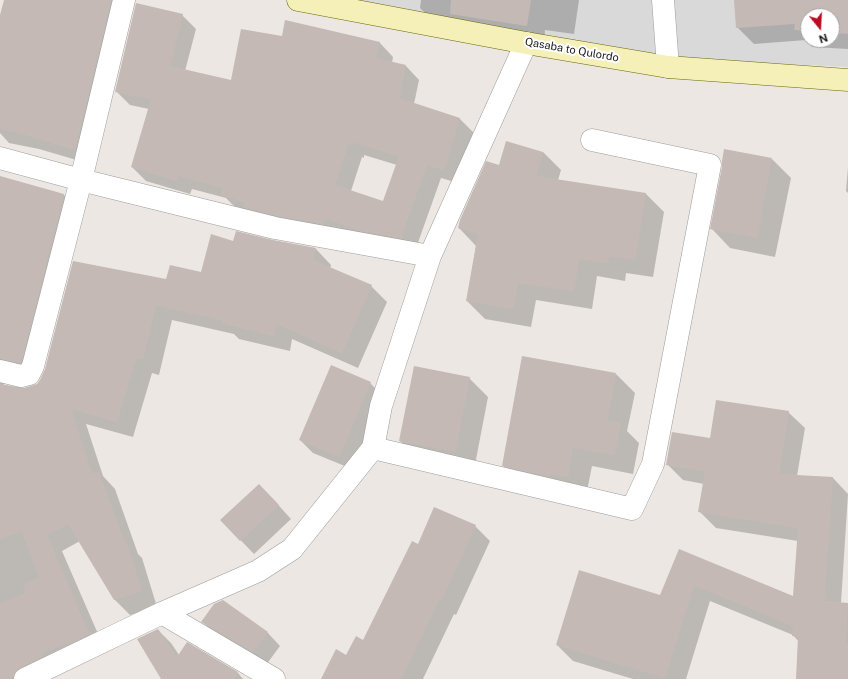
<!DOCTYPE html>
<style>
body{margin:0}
#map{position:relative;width:848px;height:679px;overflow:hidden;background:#ece7e2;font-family:"Public Sans",sans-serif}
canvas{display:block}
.north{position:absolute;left:800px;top:8px;width:40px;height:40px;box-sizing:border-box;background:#fff;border:1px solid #a4a4a4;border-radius:50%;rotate:162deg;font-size:11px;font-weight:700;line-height:16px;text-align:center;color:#1c1c1c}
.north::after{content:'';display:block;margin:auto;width:14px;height:18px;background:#bb0c23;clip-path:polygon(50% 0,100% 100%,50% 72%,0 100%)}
</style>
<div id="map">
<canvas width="848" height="679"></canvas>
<div class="north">N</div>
</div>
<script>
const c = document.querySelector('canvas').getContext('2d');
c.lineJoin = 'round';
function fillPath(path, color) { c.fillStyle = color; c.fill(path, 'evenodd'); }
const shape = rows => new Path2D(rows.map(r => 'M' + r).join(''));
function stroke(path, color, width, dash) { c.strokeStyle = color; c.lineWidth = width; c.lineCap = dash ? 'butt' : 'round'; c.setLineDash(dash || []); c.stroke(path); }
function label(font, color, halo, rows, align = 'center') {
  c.font = font + ' "Public Sans",sans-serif'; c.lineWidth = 4; c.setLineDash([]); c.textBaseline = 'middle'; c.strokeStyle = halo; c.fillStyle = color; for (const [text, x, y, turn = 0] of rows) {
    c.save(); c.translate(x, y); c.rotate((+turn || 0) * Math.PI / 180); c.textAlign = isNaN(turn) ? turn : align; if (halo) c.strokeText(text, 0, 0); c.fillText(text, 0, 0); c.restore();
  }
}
fillPath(shape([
 [325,0,848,0,848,67,680,59],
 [808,16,832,16,832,40,808,40]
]), '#dad9d9');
fillPath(shape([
 [41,0,113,0,126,14,90,164,39,149,9,143,0,133,0,18],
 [421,0,579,0,574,34,545,30,544,42,437,25,420,8],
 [735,0,848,0,848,49,812,47,806,40,754,44,737,27],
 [808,16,832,16,832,40,808,40],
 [182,15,196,29,185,71,232,82,283,38,286,21,380,43,393,57,392,63,406,66,419,80,414,104,460,119,474,133,458,183,441,178,415,251,236,208,226,198,192,189,190,194,146,181,132,167,149,109,130,105,116,91],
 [364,155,397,165,383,202,351,191,362,157,364,158],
 [543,152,561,170,558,180,646,194,664,212,653,277,626,273,625,281,597,276,592,309,536,300,531,327,485,319,467,301,476,246,459,228,500,166],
 [772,159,791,178,775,257,730,248,712,229],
 [848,167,848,193,846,191],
 [0,177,64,195,80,211,37,378,7,378,3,386,24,389,37,385,167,280,201,273,234,242,316,249,331,265,330,269,371,286,387,302,358,368,292,339,290,351,239,339,234,334,172,320,159,375,152,373,133,437,86,424,103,476,115,489,138,554,142,558,157,607,130,615,114,599,80,541,62,551,105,650,45,679,0,679],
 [616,374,635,393,627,431,639,443,633,474,592,466,586,496,522,484,503,465],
 [469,378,488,397,474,470,419,459,400,441],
 [370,383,383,396,352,469,313,453,300,440],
 [788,412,805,428,797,476,833,478,848,494,841,603,848,604,848,679,797,679,799,642,793,635,710,601,686,679,633,679,573,661,557,645,661,596,679,550,794,598,798,541,716,528,700,512,704,484,683,480,667,464,711,439],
 [272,498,291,519,254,554,221,520],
 [475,526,490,541,456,615,454,614,423,679,322,679,364,641,418,545],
 [203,622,267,632,280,646,266,665,216,635],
 [158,630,171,643,179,655,188,644,238,673,243,679,162,679]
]), '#0003');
fillPath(shape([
 [4,0,111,0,75,150,23,134,0,129,0,15],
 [451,0,531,0,527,26,450,14],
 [734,0,848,0,848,34,832,33,832,16,808,16,808,31,794,30,795,24,736,28],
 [136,3,183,14,170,66,231,80,241,29,282,36,285,20,380,42,376,58,406,65,399,98,460,118,444,170,427,165,401,238,360,231,325,218,323,224,278,216,243,207,244,202,221,195,223,188,178,176,177,181,131,167,151,99,115,92],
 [351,142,399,156,383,201,335,185,348,144,350,145],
 [506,141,543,152,536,176,646,193,635,260,609,256,608,263,579,259,574,291,518,283,513,309,466,301,478,234,458,228,460,220,486,161,499,165],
 [724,149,772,158,757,238,710,229,722,167,722,161],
 [0,176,64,194,21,363,0,359],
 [236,231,273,240,316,248,313,260,372,285,342,353,277,324,274,336,222,323,222,320,156,305,143,359,136,358,117,422,71,409,92,474,99,472,124,541,126,541,142,591,114,600,68,524,47,535,89,634,77,640,41,653,42,657,20,668,15,672,13,679,0,679,0,604,26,593,23,584,39,578,22,531,0,539,0,384,24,388,37,384,40,380,45,369,73,261,166,279,170,265,201,272,211,234,233,241],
 [522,356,616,373,607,421,621,423,614,455,573,448,568,477,549,474,549,477,502,466],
 [331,365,371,382,339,457,299,440],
 [414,366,470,377,455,452,399,441],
 [716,400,789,411,779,474,833,477,824,601,848,603,846,644,848,644,848,679,796,679,798,637,792,636,793,626,694,585,665,678,556,645,579,570,660,595,679,549,793,596,798,528,698,512,705,471,666,465,672,432,710,438],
 [259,484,279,505,240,541,220,520],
 [434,507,476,525,441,601,439,600,401,679,321,679,336,649,346,655,356,636,363,640,412,541,418,544],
 [223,600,268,632,253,652,201,622,214,604],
 [158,629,177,657,187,642,238,672,234,679,161,679,137,639]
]), '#c4b9b5');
const street = shape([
 [663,0,668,67],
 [0,158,81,180,275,228,430,256],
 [0,371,21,376,29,374,33,366,81,180,124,0],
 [373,448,632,509,653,464,710,165,592,140],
 [162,613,274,679],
 [25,679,162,613,258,571,292,549,373,448,381,406,430,256,526,43]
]);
const secondary = shape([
 [298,0,526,43,668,67,848,80]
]);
stroke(street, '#9d9d9d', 23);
stroke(secondary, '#6a680b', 23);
stroke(street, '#fff', 22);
stroke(secondary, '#f5f0b7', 22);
label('11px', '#1c1c1c', '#fff', [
 ["Qasaba to Qulordo",572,50,10]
]);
</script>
